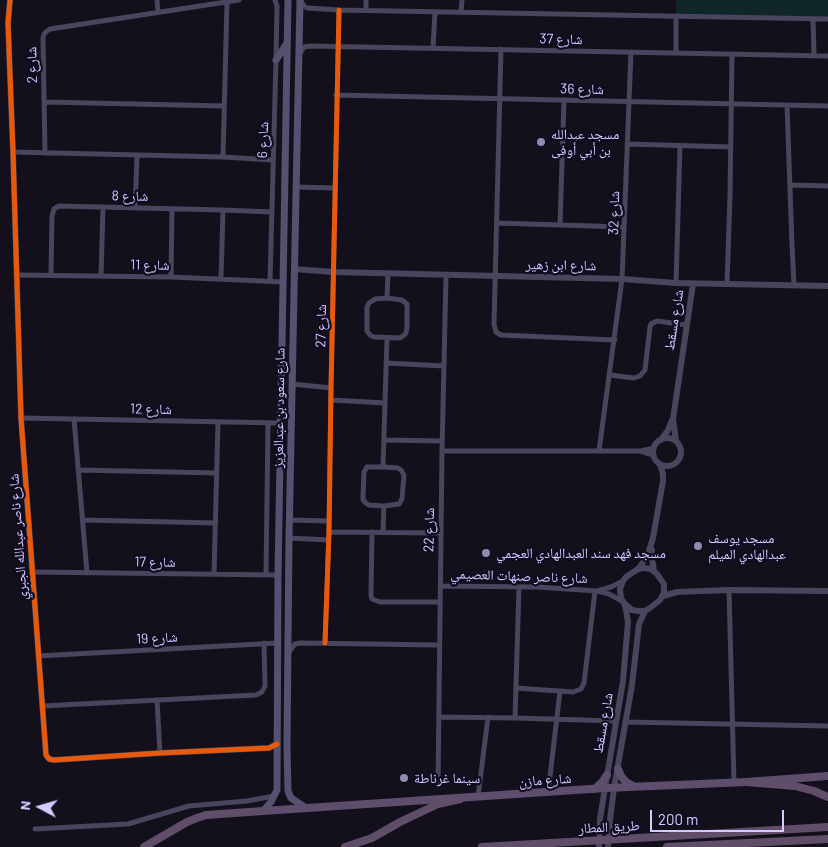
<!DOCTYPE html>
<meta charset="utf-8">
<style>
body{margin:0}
#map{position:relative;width:828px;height:847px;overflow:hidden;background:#13101c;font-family:Barlow,sans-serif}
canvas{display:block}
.north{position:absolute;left:15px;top:782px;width:50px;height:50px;-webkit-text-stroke:4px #110c20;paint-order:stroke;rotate:276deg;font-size:14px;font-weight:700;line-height:20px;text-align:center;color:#d6cbff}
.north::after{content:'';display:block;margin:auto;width:18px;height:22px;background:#d6cbff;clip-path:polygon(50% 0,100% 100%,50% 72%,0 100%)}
.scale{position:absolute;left:650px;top:810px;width:134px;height:22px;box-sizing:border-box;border:2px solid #d6cbff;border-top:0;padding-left:6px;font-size:15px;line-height:18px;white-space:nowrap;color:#d6cbff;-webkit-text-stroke:4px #110c20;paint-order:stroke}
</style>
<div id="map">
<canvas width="828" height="847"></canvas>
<div class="north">N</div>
<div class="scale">200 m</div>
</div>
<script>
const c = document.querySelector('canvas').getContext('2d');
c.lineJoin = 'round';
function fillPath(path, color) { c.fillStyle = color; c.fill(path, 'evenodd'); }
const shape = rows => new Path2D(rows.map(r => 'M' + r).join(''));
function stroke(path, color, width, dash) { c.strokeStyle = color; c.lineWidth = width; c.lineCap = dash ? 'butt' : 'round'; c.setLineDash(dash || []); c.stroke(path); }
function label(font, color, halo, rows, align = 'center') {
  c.font = font + ' Barlow,"Noto Naskh Arabic",sans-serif'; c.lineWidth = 4.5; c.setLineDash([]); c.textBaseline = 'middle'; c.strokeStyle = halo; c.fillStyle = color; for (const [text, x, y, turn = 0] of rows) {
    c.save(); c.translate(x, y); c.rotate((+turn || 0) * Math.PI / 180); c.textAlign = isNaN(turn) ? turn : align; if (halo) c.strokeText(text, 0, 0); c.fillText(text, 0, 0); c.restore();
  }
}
fillPath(shape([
 [676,0,828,0,828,19,676,16]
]), '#102628');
stroke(shape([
 [157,0,158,12],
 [300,0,305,7,308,8,339,10,828,19],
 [366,0,366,10],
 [461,12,462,0],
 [813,19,814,55],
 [433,48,435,12],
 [501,49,494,324,496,332,501,335,615,340],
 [300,53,304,47,310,46,828,56],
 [676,53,676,16],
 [336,95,828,106],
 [45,102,224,106],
 [787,105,792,245,794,285],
 [627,144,731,147],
 [13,152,223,157,273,160],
 [45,153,43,38,44,34,47,31,50,29,239,0],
 [223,157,227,2],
 [790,185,828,186],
 [296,187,335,188],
 [135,208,137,156],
 [497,223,624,227],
 [560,225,564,100],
 [51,274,52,216,54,209,59,206,223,210,272,212],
 [16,275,171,277,284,282],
 [101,276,103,207],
 [171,277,172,209],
 [221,279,223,210],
 [270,281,276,60,277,6,275,0],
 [676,283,680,146],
 [727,284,730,196,732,54],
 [387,298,402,300,407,304,407,327,406,333,403,336,400,338,374,337,371,336,367,331,367,307,369,303,375,299,387,298],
 [387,298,388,273],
 [386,363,444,366],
 [610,375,634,378,640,376,645,370,650,327,651,324,657,321,686,325],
 [292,384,331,388],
 [331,400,385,403],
 [21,418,281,423],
 [74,419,87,573],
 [384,440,442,441],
 [442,451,640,451,653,455],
 [599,451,622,279,631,52],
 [641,451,654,448],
 [367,467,383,467,398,468,401,470,404,475,402,499,399,504,384,506,369,505,366,503,363,500,363,496,364,472,367,467],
 [383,467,387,338],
 [78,470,217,473],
 [82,520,216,523],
 [289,520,329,521],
 [329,532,440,533],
 [372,532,371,595,372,599,380,602,440,602],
 [383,532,384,506],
 [289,538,329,540],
 [32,572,278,575],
 [214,574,218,422],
 [266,575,268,423],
 [440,586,537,587,597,591,609,594,622,601],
 [600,590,611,587,623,581],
 [729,590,734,782],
 [325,643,329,532,331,388,339,10],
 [289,652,295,644,300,643,439,645],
 [38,656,278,643],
 [516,688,573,692,581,689,584,683,595,591],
 [157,700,160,753],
 [42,706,256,695,262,692,265,686,264,643],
 [439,717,515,718,616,721],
 [515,718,519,587],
 [625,722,828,726],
 [438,786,442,451,446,275],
 [548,793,560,691],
 [478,797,488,717],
 [35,829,128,824,189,806,247,801,274,796]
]), '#48455d', 5);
stroke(shape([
 [10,0,8,23,13,152,21,418,46,755,49,759,54,760,160,753,269,748,277,744],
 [294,269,334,272,622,279,676,283,828,286],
 '653 452a14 14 0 1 1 28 0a14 14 0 1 1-28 0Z',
 [661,440,668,430,672,420],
 [676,441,673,419,693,284],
 [652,550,652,558,654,571],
 [643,568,651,569,657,574,664,584,664,592,660,600,650,608,645,611,638,611,632,610,624,603,621,598,620,589,623,581,626,577,638,569,643,568],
 [638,569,647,557,653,538,663,481,663,474,660,464],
 [663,596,677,592,729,590,828,591],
 [599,847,600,819,605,788,623,681,628,622,626,610,624,603],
 [608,847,610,820,614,788,632,685,639,624,645,611]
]), '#48455d', 6);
stroke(shape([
 [300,0,289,538,287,747,288,791,291,798,306,808],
 [276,60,287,43],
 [263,811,271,802,277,790,278,575,288,0]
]), '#555170', 7);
stroke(shape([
 [618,769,621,776,626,782,633,786],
 [595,789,603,781,607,775],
 [263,811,605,788,746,782,828,776]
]), '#5d4e6e', 8);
stroke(shape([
 [746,782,795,786,814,791,828,797],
 [144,847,187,822,197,818,206,815,263,811],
 [345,847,372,838,400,822,438,804,460,799],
 [482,847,828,827],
 [667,847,828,839]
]), '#604d68', 8);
stroke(shape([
 [10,0,8,23,13,152,21,418,46,755,49,759,54,760,160,753,269,748,277,744],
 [325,643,329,532,331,388,339,10]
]), '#e8590c', 5);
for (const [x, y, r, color] of [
 [541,142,5,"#928ab0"],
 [698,546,5,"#928ab0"],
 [486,553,5,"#928ab0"],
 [404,778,5,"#928ab0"]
]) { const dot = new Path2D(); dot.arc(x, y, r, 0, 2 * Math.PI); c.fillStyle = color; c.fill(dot); stroke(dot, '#110c20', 2); }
label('14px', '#d6cbff', '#110c20', [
 ["شارع 37",561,39,1],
 ["شارع 2",32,65,-91],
 ["شارع 36",582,89,1],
 ["شارع 6",263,140,-88],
 ["شارع 8",130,196,1],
 ["شارع 32",614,213,-88],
 ["شارع 11",150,265,1],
 ["شارع ابن زهير",561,265,1],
 ["شارع مسقط",674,320,-81],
 ["شارع 27",321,326,-89],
 ["شارع سعود بن عبدالعزيز",279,408,-89],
 ["شارع 12",151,409,1],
 ["شارع 22",429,530,-89],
 ["شارع ناصر عبدالله الجبري",18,537,-94],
 ["شارع 17",155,562,1],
 ["شارع ناصر صنهات العصيمي",519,576,2],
 ["شارع 19",157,638,-3],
 ["شارع مسقط",603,723,-80],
 ["شارع مازن",545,780,-4],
 ["طريق المطار",609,827,-3]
]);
label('14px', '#d6cbff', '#110c20', [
 ["مسجد عبدالله",551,134],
 ["بن أبي أوفى",551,150],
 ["مسجد يوسف",708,538],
 ["عبدالهادي الميلم",708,554],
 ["مسجد فهد سند العبدالهادي العجمي",496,553],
 ["سينما غرناطة",414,778]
], 'left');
</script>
